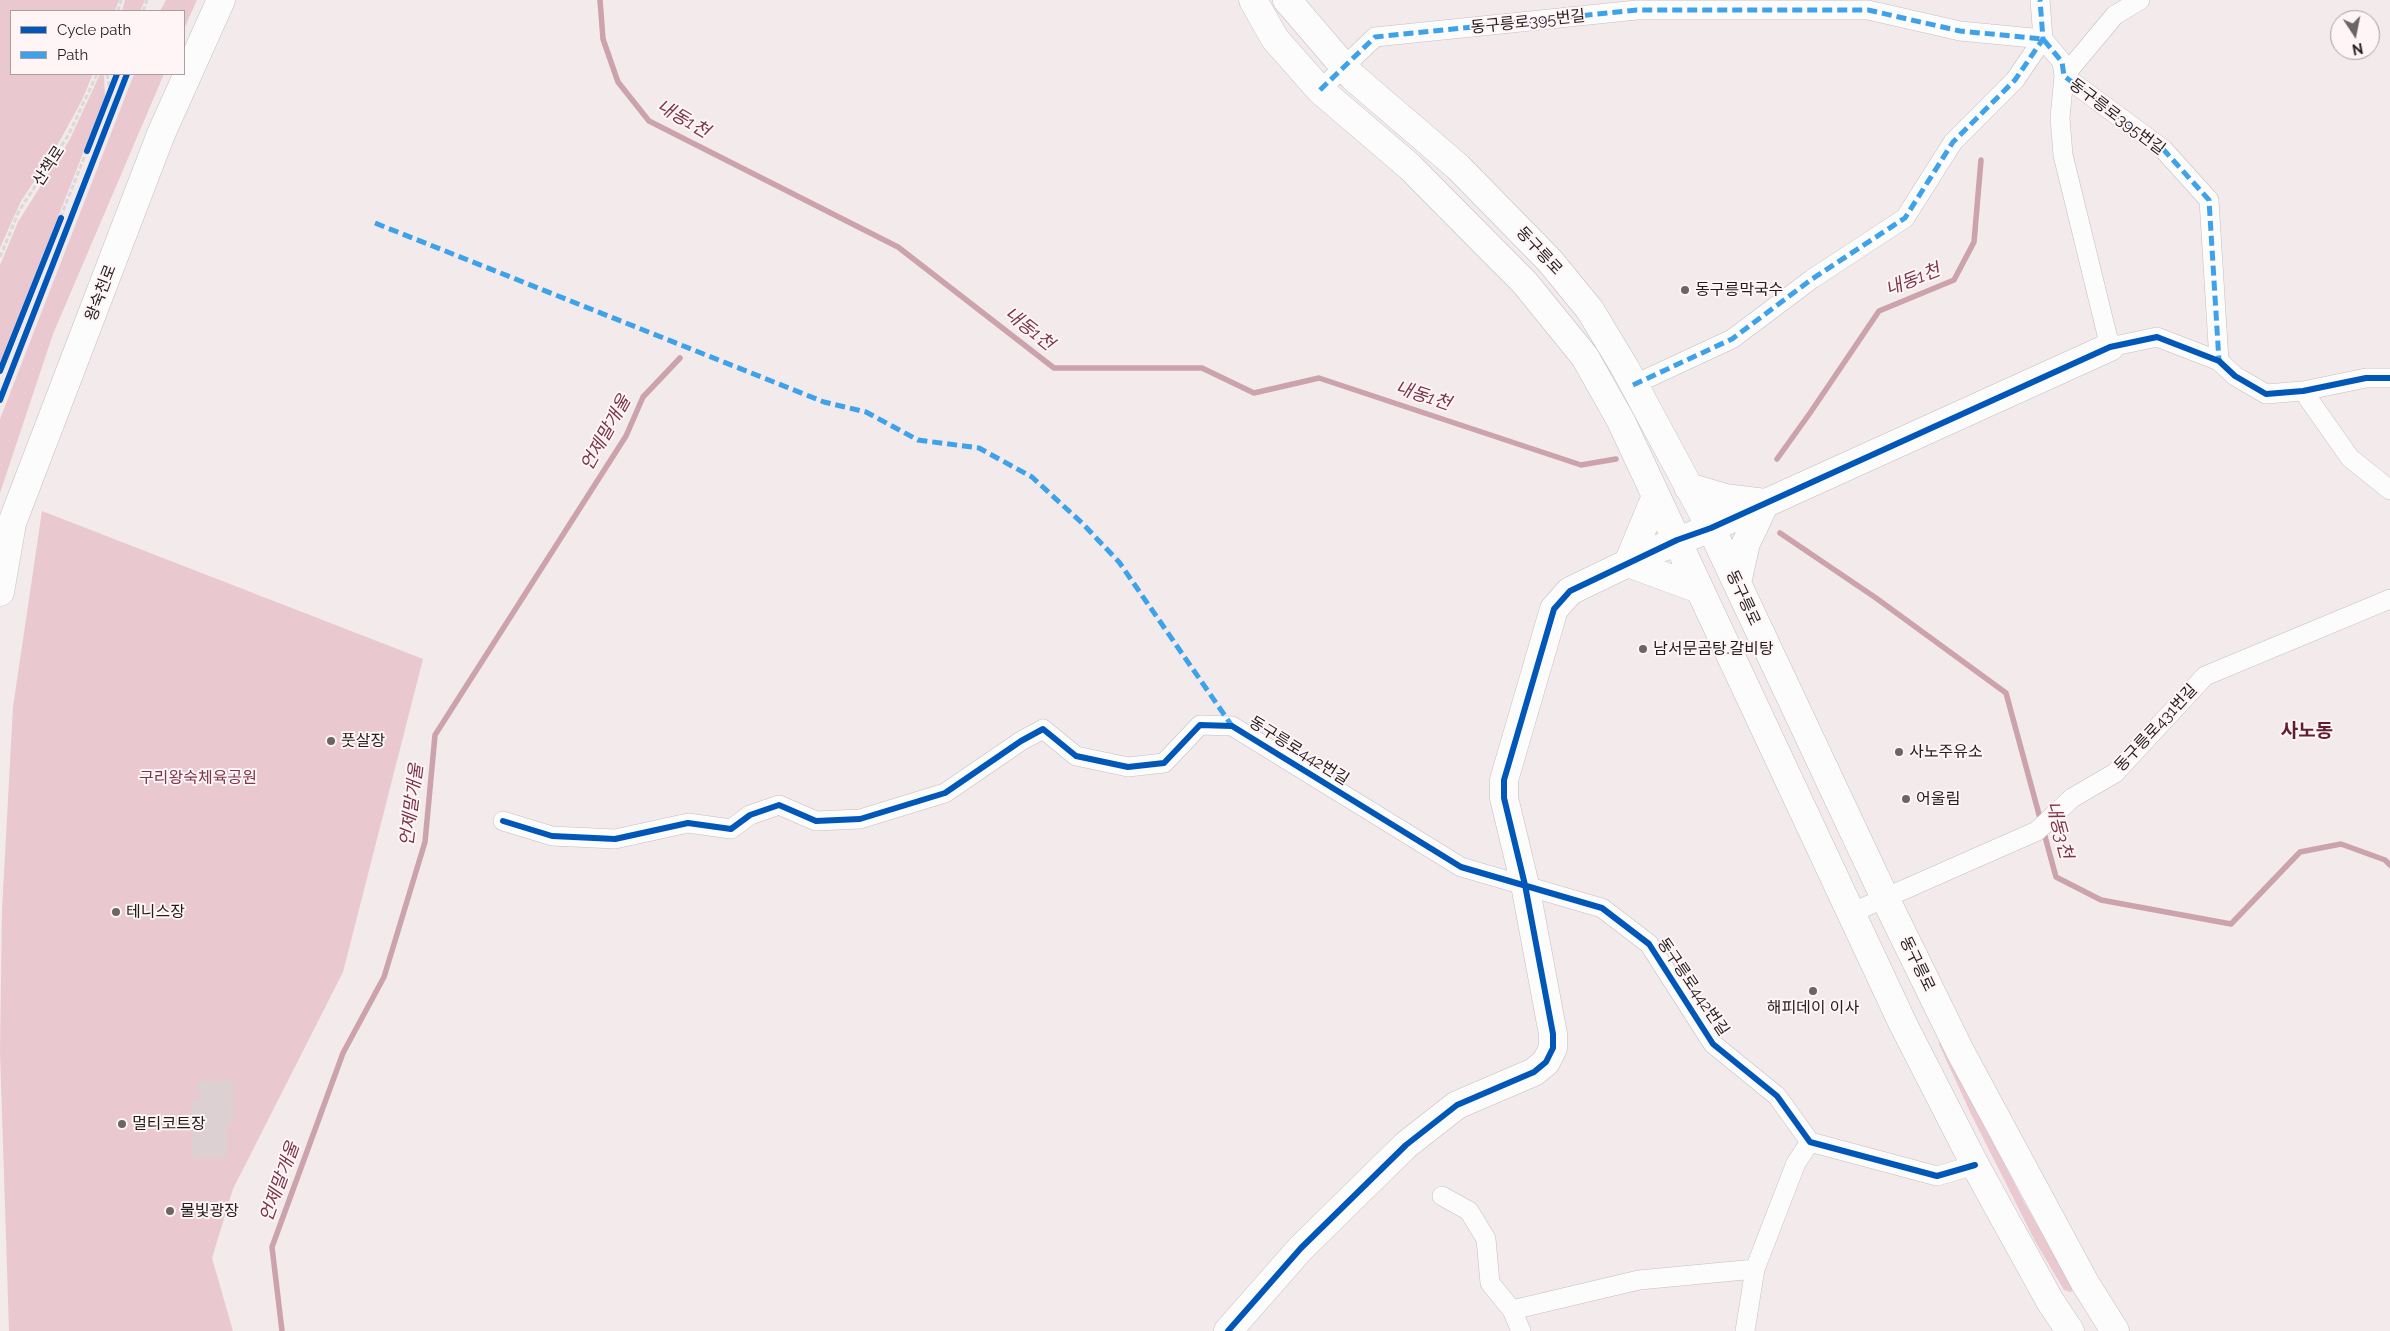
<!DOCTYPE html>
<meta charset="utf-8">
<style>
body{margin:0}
#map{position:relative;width:2390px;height:1331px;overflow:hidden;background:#f2eaeb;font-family:Raleway,sans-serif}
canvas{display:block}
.legend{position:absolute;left:10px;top:10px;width:175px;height:65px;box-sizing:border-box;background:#fff5f7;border:1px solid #a79fa0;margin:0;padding:6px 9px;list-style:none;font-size:15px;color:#231d1e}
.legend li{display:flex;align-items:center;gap:10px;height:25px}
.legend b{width:25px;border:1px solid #a79fa0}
.north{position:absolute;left:2330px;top:10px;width:50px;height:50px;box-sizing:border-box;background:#fff5f7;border:1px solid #a79fa0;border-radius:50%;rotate:169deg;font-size:14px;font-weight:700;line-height:20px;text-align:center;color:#231d1e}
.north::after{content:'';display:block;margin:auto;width:18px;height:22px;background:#6b6566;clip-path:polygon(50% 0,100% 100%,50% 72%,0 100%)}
</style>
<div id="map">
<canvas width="2390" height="1331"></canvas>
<ul class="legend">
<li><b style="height:6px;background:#0057b8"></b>Cycle path</li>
<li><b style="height:6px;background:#3ea2ea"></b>Path</li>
</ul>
<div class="north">N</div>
</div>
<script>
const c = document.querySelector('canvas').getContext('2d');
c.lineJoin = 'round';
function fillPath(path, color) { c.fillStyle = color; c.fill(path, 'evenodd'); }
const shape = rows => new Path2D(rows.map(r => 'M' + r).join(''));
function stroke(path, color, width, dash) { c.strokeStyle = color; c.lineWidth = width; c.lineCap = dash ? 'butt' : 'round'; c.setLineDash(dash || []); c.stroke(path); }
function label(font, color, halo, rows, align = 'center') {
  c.font = font + ' Raleway,"Noto Sans KR",sans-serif'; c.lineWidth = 4; c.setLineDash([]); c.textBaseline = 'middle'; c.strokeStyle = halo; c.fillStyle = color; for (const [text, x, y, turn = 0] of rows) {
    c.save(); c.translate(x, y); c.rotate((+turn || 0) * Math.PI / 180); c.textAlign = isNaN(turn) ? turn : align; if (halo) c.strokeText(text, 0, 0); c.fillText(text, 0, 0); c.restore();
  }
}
fillPath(shape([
 [0,0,119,0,115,11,11,11,11,74,93,74,81,102,52,155,21,201,0,248],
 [125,0,145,0,140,11,122,11],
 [166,0,197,0,184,29,184,11,160,11],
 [100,74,104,74,105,97,0,365,0,265,18,222,70,139],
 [134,74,164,74,53,334,0,493,0,419],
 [42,511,423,659,343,972,233,1189,212,1258,233,1331,9,1331,0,1051,2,910,13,707],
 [1940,1040,2024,1202,2073,1287,2071,1292,2064,1290,2035,1241,1971,1114,1939,1044]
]), '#eac8d0');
stroke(shape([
 [600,0,603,39,618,82,649,121,898,247,1054,368,1202,368,1254,393,1319,378,1581,465,1616,459],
 [1777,459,1810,413,1879,311,1954,280,1974,242,1981,160],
 [1780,533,1876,598,2006,693,2056,877,2101,900,2231,924,2300,852,2341,844,2385,860,2390,865],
 [282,1331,272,1247,343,1053,384,977,425,842,435,735,626,436,643,397,680,358]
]), '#cca3ac', 5.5);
fillPath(shape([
 [233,1080,234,1115,231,1125,226,1126,227,1157,192,1159,191,1100,200,1099,197,1082]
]), '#dcd0d2');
const street = shape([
 [2140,0,2115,15,2064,76,2060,118,2063,155,2110,347,2157,337,2219,361,2235,376,2266,394,2303,391,2366,378,2390,378],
 [1320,90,1375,37,1637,10,1868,10,1960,31,2043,39,2062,62,2064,76,2163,149,2209,200,2219,361],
 [1633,385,1732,339,1812,279,1905,218,1953,142,2015,80,2043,39,2040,0],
 [2303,391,2350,458,2390,490],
 [503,821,552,836,615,839,688,823,731,829,750,815,779,805,816,821,860,819,945,793,1021,741,1043,729,1076,756,1128,767,1164,763,1200,725,1232,726,1461,867,1602,908,1649,944,1713,1044,1777,1096,1810,1142,1937,1176,1975,1165],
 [1851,913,2037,831,2072,798,2115,773,2205,676,2390,599],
 [1442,1196,1469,1211,1486,1239,1490,1283,1512,1310,1521,1331],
 [1512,1310,1639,1280,1755,1269],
 [1745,1331,1755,1269,1796,1163,1810,1142]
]);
const secondary = shape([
 [0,592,12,523,161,134,221,0],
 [1228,1331,1301,1248,1406,1145,1457,1105,1534,1072,1546,1062,1553,1048,1553,1034,1525,885,1504,798,1504,780,1554,609,1570,591,1653,551,1711,528,2110,347]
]);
const primary = shape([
 [1253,0,1275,39,1320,90,1409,166,1525,283,1585,357,1621,421,1903,1024,1975,1165,2050,1301,2070,1331],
 [1287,0,1353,77,1458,167,1550,261,1590,310,1625,368,1711,528,1885,898,1961,1053,2085,1283,2115,1331],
 [1688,487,1725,498,1765,503,1746,543,1737,583],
 [1656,496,1628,563,1699,589]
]);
stroke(street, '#c5bfc0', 20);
stroke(secondary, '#c5bfc0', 29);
stroke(primary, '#c5bfc0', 29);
stroke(shape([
 [118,11,121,0],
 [143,11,147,0],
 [107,74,110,90],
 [0,257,19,211,69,134,97,74],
 [0,371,117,74]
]), '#dad8d8', 3, [5, 2.5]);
stroke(street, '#fdfcfc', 19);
stroke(secondary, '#fdfcfc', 28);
stroke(primary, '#fdfcfc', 28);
stroke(shape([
 [1320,90,1375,37,1637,10,1868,10,1960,31,2043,39,2062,62,2064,76,2163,149,2209,200,2219,361],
 [375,223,824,402,866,412,918,440,979,448,1032,477,1082,523,1119,562,1232,726],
 [1633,385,1732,339,1812,279,1905,218,1953,142,2015,80,2043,39,2040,0]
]), '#3ea2ea', 5, [10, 5]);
stroke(shape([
 [87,151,117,74],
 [0,371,61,218],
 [0,400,127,74],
 [503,821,552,836,615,839,688,823,731,829,750,815,779,805,816,821,860,819,945,793,1021,741,1043,729,1076,756,1128,767,1164,763,1200,725,1232,726,1461,867,1602,908,1649,944,1713,1044,1777,1096,1810,1142,1937,1176,1975,1165],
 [1228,1331,1301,1248,1406,1145,1457,1105,1534,1072,1546,1062,1553,1048,1553,1034,1525,885,1504,798,1504,780,1554,609,1570,591,1677,540,1711,528,2110,347,2157,337,2219,361,2235,376,2266,394,2303,391,2366,378,2390,378]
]), '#0057b8', 6);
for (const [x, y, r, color] of [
 [1685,290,5,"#6b6566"],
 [1643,649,5,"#6b6566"],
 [331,741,5,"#6b6566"],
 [1899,752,5,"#6b6566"],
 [1906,799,5,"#6b6566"],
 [116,912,5,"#6b6566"],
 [1813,991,5,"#6b6566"],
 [122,1124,5,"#6b6566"],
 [170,1211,5,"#6b6566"]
]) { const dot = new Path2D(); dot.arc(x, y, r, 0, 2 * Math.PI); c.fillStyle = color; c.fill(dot); stroke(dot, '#fff5f7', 2); }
label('16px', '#231d1e', '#fff5f7', [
 ["동구릉로395번길",1528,22,-6],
 ["동구릉로395번길",2117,117,37],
 ["산책로",49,166,-57],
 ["동구릉로",1539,251,47],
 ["왕숙천로",101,293,-69],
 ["동구릉로",1743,598,65],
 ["동구릉로431번길",2156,728,-47],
 ["동구릉로442번길",1299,751,32],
 ["동구릉로",1917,964,64],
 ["동구릉로442번길",1693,987,56]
]);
label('16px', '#231d1e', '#fff5f7', [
 ["동구릉막국수",1695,290],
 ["남서문곰탕.갈비탕",1653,649],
 ["풋살장",341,741],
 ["사노주유소",1909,752],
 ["어울림",1916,799],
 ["테니스장",126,912],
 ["해피데이 이사",1813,1008,"center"],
 ["멀티코트장",132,1124],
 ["물빛광장",180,1211]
], 'left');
label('16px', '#7d364b', '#fff5f7', [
 ["구리왕숙체육공원",198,778]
]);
label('italic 18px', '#7a3449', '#fff5f7', [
 ["내동1천",683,119,30],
 ["내동1천",1913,280,-22],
 ["내동1천",1029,329,38],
 ["내동1천",1423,396,18],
 ["언제말개울",606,433,-61],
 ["언제말개울",412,805,-83],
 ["내동3천",2059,830,75],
 ["언제말개울",280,1182,-70]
]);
label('bold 19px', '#611d33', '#fff5f7', [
 ["사노동",2307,731]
]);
</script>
